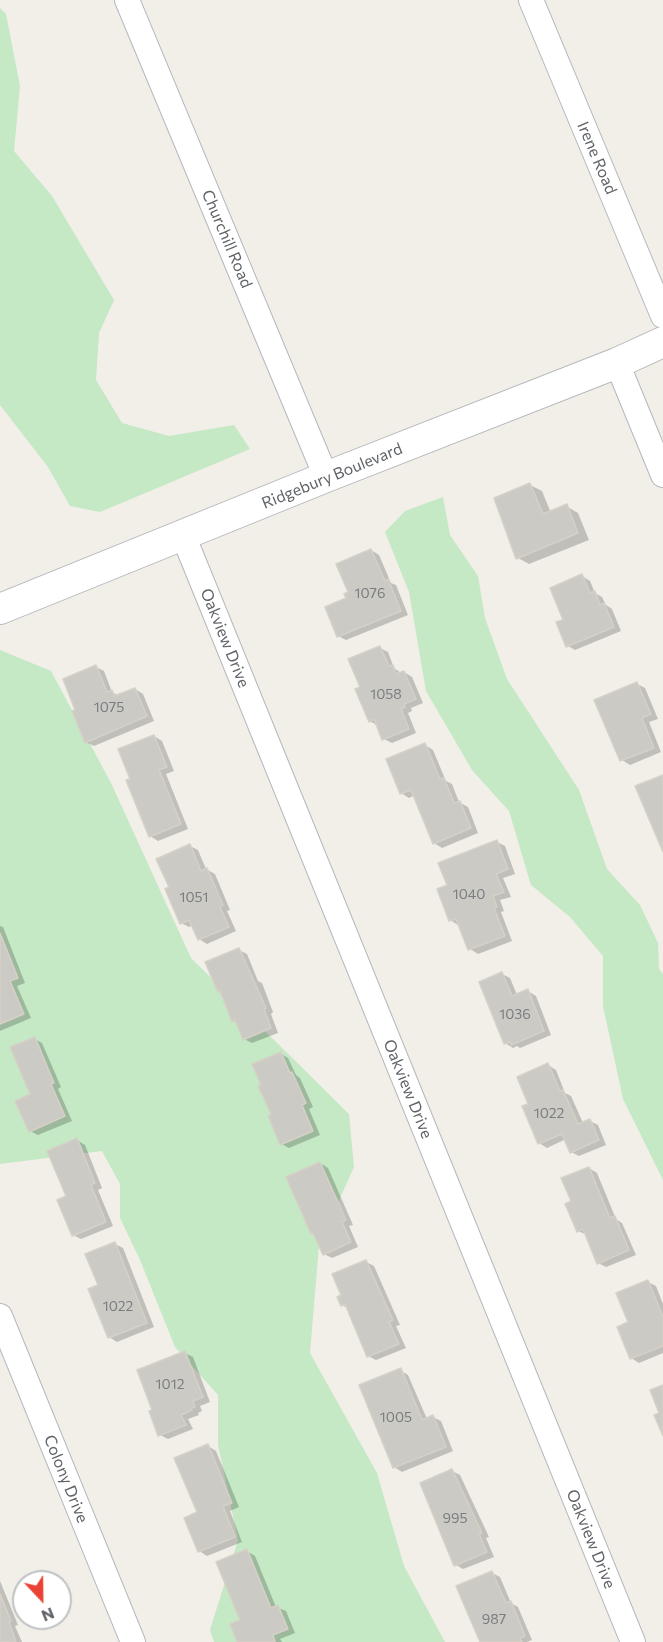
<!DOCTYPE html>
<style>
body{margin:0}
#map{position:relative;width:663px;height:1642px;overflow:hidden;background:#f1efe8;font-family:Commissioner,sans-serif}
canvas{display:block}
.north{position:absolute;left:12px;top:1570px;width:60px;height:60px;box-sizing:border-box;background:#fff;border:2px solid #bfc1c3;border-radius:50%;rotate:158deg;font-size:16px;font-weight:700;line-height:24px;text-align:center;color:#5f6368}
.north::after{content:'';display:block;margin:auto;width:21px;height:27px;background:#ea4335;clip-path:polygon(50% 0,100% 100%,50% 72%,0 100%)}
</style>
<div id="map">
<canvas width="663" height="1642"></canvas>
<div class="north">N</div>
</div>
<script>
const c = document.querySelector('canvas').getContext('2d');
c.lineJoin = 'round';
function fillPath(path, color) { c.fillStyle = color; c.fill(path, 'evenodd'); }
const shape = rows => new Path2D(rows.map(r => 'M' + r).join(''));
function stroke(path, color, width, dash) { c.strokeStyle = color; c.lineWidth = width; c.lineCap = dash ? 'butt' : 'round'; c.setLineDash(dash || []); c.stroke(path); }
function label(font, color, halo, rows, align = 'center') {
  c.font = font + ' Commissioner,sans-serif'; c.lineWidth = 5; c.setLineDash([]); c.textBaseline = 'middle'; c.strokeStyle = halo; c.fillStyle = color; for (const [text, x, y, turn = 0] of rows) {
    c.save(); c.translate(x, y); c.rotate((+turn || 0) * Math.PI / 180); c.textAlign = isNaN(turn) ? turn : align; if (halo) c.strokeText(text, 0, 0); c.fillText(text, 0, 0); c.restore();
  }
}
fillPath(shape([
 [0,8,6,14,20,86,14,151,52,196,114,300,99,333,96,380,122,423,169,436,234,425,250,449,100,512,70,506,48,467,0,405],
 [443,497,450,535,478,576,485,618,507,679,579,790,607,869,640,905,658,943,659,969,663,974,663,1180,623,1099,603,1006,603,956,570,917,531,885,509,811,472,770,426,691,409,592,385,532,405,511],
 [0,650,51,671,111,783,191,958,349,1114,354,1167,319,1245,310,1353,377,1473,404,1566,445,1642,214,1642,210,1630,238,1540,218,1445,218,1395,175,1347,140,1260,120,1218,120,1184,102,1151,0,1164]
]), '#c5e8c5');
fillPath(shape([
 [530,485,542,491,551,513,566,506,578,513,589,540,529,564,518,558],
 [371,550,379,555,391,583,396,585,408,615,346,640,338,636,348,598],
 [582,576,590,581,595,593,602,597,606,605,612,609,621,631,575,650,568,646,565,620],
 [380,648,388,652,394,668,401,673,404,672,412,677,423,703,411,708,412,711,408,713,416,733,392,743,384,739,378,726,370,721,362,688],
 [96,667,104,671,112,692,119,696,135,689,143,694,154,721,94,746,86,742,77,711],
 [637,684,645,688,658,719,649,722,661,752,630,765,622,760],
 [154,736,162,741,174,771,166,774,188,829,158,841,150,836,132,779],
 [425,745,433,750,446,781,452,784,459,802,468,807,478,833,442,848,434,843,415,795,409,798,401,793],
 [497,842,505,846,515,874,503,878,511,897,500,900,504,911,501,912,512,941,478,954,470,949,458,925,450,920,449,886],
 [190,846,198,850,206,869,215,874,230,910,227,911,236,931,207,944,199,939,193,925,189,927,181,923,171,888],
 [0,926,3,927,25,983,17,986,31,1018,0,1031],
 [239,950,247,954,258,981,262,983,273,1012,271,1014,278,1033,252,1043,244,1039,238,1023,233,1021,222,993,219,991],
 [502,974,510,978,517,995,528,991,536,996,551,1035,520,1048,517,1046,513,1048,505,1043],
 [35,1039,42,1043,61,1087,58,1089,72,1121,38,1135,30,1131],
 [280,1053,288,1058,296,1075,300,1078,313,1107,309,1109,320,1135,289,1148,281,1144],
 [548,1065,556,1070,565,1093,571,1096,583,1123,590,1121,598,1125,606,1145,579,1156,571,1152,566,1139,547,1148,539,1143,530,1105],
 [77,1140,85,1145,102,1188,98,1190,113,1226,81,1239,73,1235,68,1197],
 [320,1163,328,1168,353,1225,349,1226,358,1247,332,1258,324,1254,316,1236,312,1233],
 [589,1168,597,1173,616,1219,622,1223,636,1255,606,1267,598,1263,587,1235,578,1231,573,1202],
 [115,1244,123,1248,154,1327,117,1342,109,1337,99,1286],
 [366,1262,374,1266,400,1325,396,1326,406,1348,376,1360,368,1356,349,1309,342,1305],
 [648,1282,656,1286,663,1304,663,1353,639,1363,631,1358,630,1323],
 [185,1353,193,1357,210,1402,200,1406,202,1411,198,1413,199,1415,188,1419,193,1429,168,1439,160,1435,154,1411],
 [400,1370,408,1375,427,1419,433,1417,441,1421,453,1451,402,1472,394,1467],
 [208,1446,216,1451,239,1507,230,1511,242,1542,207,1556,199,1551,199,1513],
 [452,1471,460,1475,489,1537,486,1538,494,1557,463,1569,456,1565],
 [247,1551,255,1556,276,1607,286,1611,295,1633,280,1639,282,1642,239,1642],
 [492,1573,500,1577,511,1603,518,1607,532,1640,527,1642,482,1642],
 [0,1581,18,1625,15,1626,22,1642,0,1642]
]), '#0003');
const building = shape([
 [530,483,543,514,567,504,578,533,516,559,494,498,530,483],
 [371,549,385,581,388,579,401,611,337,637,325,607,346,598,344,594,348,592,336,564,371,549],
 [582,574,590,593,595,591,600,605,604,603,614,627,566,647,556,622,563,620,550,588,582,574],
 [380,646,389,666,393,665,396,674,404,671,416,699,404,704,405,707,401,709,409,729,382,740,374,719,369,722,355,689,360,687,348,659,380,646],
 [96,665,107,692,112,690,114,696,135,688,147,716,85,743,72,711,75,710,63,679,96,665],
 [637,682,651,714,642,718,654,748,620,761,594,700,637,682],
 [154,735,167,767,159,770,181,824,149,837,126,780,130,779,118,749,154,735],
 [425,743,440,779,444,778,454,803,460,801,471,828,433,844,411,790,400,794,386,759,425,743],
 [663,775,663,852,635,786,663,775],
 [497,840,508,869,496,874,504,892,493,896,497,907,494,908,505,936,468,950,456,919,449,921,437,889,447,885,438,863,497,840],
 [190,844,201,871,207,868,223,905,220,907,229,927,198,940,189,920,180,924,165,889,169,887,156,859,190,844],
 [0,933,18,978,10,981,24,1014,0,1024,0,933],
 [239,948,266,1008,264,1009,271,1028,243,1040,235,1020,232,1022,220,991,218,992,205,962,239,948],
 [502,972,512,996,528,989,544,1031,511,1045,510,1042,504,1044,479,982,502,972],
 [35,1037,54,1083,51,1084,65,1116,29,1132,15,1101,30,1094,10,1047,35,1037],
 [281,1052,290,1073,292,1072,306,1103,302,1105,313,1131,280,1145,268,1116,271,1114,258,1086,261,1085,252,1064,281,1052],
 [548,1063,560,1091,563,1090,578,1124,590,1119,599,1140,570,1153,562,1134,538,1144,522,1106,528,1104,517,1077,548,1063],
 [77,1138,95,1183,91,1185,106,1222,72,1236,57,1200,66,1196,47,1151,77,1138],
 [320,1162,346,1220,342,1222,351,1242,323,1255,313,1233,311,1234,286,1177,320,1162],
 [589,1167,610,1218,615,1216,629,1250,597,1264,583,1229,577,1232,565,1204,571,1201,561,1178,589,1167],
 [115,1242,147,1323,108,1338,88,1289,98,1285,85,1254,115,1242],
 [366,1260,393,1320,389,1322,399,1344,367,1357,345,1304,341,1306,337,1297,341,1295,332,1274,366,1260],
 [648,1280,663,1317,663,1346,630,1359,617,1327,628,1322,616,1293,648,1280],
 [185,1351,203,1397,193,1401,195,1407,191,1408,192,1410,181,1415,186,1425,158,1436,149,1411,152,1410,137,1370,185,1351],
 [401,1368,422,1420,433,1415,446,1447,393,1468,359,1385,401,1368],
 [663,1385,663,1436,654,1415,659,1413,650,1390,663,1385],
 [208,1444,232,1503,223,1506,235,1537,198,1552,184,1518,197,1512,174,1458,208,1444],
 [452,1469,482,1533,479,1534,487,1552,454,1566,420,1483,452,1469],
 [247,1549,271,1608,278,1605,288,1629,273,1635,275,1642,237,1642,230,1624,240,1620,216,1562,247,1549],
 [492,1571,506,1603,511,1601,525,1636,520,1638,522,1642,480,1642,456,1586,492,1571],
 [0,1594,11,1621,9,1622,16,1642,0,1642,0,1594]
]);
fillPath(building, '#cccac5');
stroke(building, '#d6d1c6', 1.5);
const minor = shape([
 [127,0,326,477],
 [531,0,663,316],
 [617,363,663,475],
 [183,535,633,1642],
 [0,1316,133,1642]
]);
const tertiary = shape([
 [0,609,326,477,617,363,663,342]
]);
stroke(minor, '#b5b8bc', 26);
stroke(tertiary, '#b5b8bc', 32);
stroke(minor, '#fff', 24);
stroke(tertiary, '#fff', 30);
label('14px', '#7a7d7f', null, [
 ["1076",370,593],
 ["1058",386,694],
 ["1075",109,707],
 ["1040",469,894],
 ["1051",194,897],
 ["1036",515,1014],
 ["1022",549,1113],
 ["1022",118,1306],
 ["1012",170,1384],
 ["1005",396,1417],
 ["995",455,1518],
 ["987",494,1619]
]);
label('16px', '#5f6368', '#fff', [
 ["Irene Road",597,158,67],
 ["Churchill Road",227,239,67],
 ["Ridgebury Boulevard",332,476,-22],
 ["Oakview Drive",225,638,68],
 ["Oakview Drive",408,1089,68],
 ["Colony Drive",66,1479,68],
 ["Oakview Drive",591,1539,68]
]);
</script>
